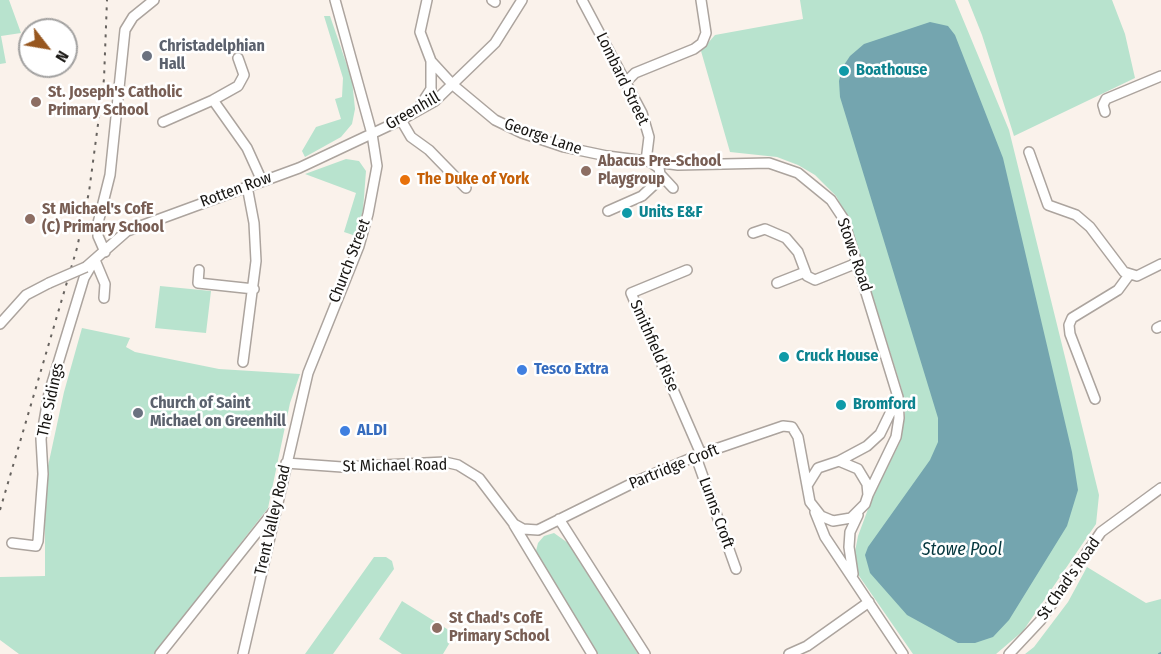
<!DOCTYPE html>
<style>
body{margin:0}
#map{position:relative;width:1161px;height:654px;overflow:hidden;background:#faf2eb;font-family:"Fira Sans Condensed",sans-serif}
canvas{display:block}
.north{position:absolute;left:18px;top:18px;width:60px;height:60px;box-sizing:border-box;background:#fff;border:2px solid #a2a1a0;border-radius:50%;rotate:121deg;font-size:16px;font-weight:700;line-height:24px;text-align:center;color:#171512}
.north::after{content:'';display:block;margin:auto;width:21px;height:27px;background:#975720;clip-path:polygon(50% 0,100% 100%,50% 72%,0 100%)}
</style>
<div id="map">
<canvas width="1161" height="654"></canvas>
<div class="north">N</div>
</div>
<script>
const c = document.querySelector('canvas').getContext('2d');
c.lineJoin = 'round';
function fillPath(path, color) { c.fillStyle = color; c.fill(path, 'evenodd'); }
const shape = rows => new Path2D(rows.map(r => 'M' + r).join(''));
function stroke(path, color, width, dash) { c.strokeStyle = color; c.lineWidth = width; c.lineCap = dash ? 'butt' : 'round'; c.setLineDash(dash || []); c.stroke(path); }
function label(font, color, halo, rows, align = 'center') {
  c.font = font + ' "Fira Sans Condensed",sans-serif'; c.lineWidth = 5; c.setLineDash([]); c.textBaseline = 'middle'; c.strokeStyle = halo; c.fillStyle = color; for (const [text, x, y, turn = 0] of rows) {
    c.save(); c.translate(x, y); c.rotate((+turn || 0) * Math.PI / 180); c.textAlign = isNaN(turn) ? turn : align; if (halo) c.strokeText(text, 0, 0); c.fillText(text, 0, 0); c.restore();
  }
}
fillPath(shape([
 [0,0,9,0,21,33,1,36,6,63,0,64],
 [800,0,955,0,1009,130,1099,495,1096,524,1023,631,996,654,913,654,857,573,854,557,858,536,871,501,900,442,905,413,902,390,849,220,836,196,815,175,798,165,777,157,730,152,701,51,715,35,803,19],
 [968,0,1112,0,1125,34,1135,78,1014,136,982,35],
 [324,16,330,16,352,80,355,109,352,124,341,137,305,157,302,151,316,127,341,119,335,99,342,97,343,78],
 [346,159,359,161,366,171,363,210,356,236,344,232,356,193,305,174],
 [160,286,211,291,206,333,155,328],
 [82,328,130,338,126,347,135,352,219,369,300,374,290,403,268,508,154,654,19,654,0,640,0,577,45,576,45,480,64,392],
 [554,533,568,543,638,654,597,654,540,562,536,551,538,543,544,536],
 [374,557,386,557,392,561,394,569,333,654,305,654],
 [1087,567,1146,603,1161,599,1161,654,1025,654,1034,647,1068,602],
 [402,601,455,634,443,654,402,654,379,639]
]), '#b8e3ce');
fillPath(shape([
 [930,22,948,26,955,35,1003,158,1072,452,1078,490,1067,526,1009,620,993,637,975,643,958,643,907,615,870,573,865,555,868,547,930,460,938,442,938,418,840,97,839,81,842,68,850,56,864,44]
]), '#74a5af');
stroke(shape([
 [1159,654,1161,653]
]), '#74a5af', 2);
const minor = shape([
 [427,0,420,32,431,61,453,85,495,120,522,133,564,147,607,156,678,165,769,163,798,173,831,200,843,218,898,397,899,418,896,437,868,495],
 [492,0,495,2],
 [582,0,642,113,649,137,646,161],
 [626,82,635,73,694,49,702,43,706,33,701,0],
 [213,100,238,86,244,75,238,58],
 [420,106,431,89,431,61],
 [1105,112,1103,105,1106,99,1161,76],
 [401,120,411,137,429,150,466,188],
 [163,122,213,100,247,148,262,181],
 [1029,152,1048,205,1076,215,1090,227,1124,272,1137,276,1161,264],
 [660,174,673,188],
 [608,211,642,196,657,182,660,174,659,168,650,162],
 [753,233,765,229,786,238,798,252,807,276,815,280,857,263],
 [105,252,98,236,98,223,110,175,125,30,133,17,154,0],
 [95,260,105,284,104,298],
 [86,267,127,231,299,168,401,120,435,101,495,43,522,0],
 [199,270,198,283,254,289],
 [687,270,631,293,701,454],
 [777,283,805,272],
 [0,324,26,295,49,283],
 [1157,328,1161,326],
 [243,362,256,261,254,223,247,186],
 [1095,399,1070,334,1069,325,1072,318,1118,290,1129,275],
 [696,457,736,569],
 [839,461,867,446,880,434,897,399],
 [286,463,342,467,445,462,458,465,479,478,514,524,523,529,538,530,639,480,701,454,783,426,792,427,798,437,810,502,821,516,833,521,851,518,865,504,868,495,867,484,858,469,839,461,818,468,808,484],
 [815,512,825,537,903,654],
 [559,519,645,654],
 [514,525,592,654],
 [12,543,36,546,38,541,43,474,41,439,49,393,84,278,94,261],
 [853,574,849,547,850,532,858,515],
 [160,654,273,512],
 [243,654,308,373,359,246,368,214,377,166,372,134,335,0],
 [789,654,807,646,869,602],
 [1009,654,1040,621,1101,532,1161,488]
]);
stroke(minor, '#aca49e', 12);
stroke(minor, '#fff', 9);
stroke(shape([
 [0,510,77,248,89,192,104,79,107,0]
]), '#67635f', 2, [3, 6]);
const minorBridge = shape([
 [49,283,86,267]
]);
stroke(minorBridge, '#aca49e', 12, []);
stroke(minorBridge, '#fff', 9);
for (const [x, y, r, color] of [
 [147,56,6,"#6b7280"],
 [844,71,6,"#0f9aa8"],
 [36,102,6,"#8d6e63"],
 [586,171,6,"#8d6e63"],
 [405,180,6,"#e8710a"],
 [627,213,6,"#0f9aa8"],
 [30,219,6,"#8d6e63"],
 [784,357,6,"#0f9aa8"],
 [522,370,6,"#3f7fe0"],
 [841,405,6,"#0f9aa8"],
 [138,413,6,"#6b7280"],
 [345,431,6,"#3f7fe0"],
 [437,628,6,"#8d6e63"]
]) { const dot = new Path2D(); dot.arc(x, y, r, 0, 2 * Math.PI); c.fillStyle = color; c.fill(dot); stroke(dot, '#fff', 2); }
label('bold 16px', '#5b616d', '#fff', [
 ["Christadelphian",159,47],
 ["Hall",159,65],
 ["Church of Saint",150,404],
 ["Michael on Greenhill",150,422]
], 'left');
label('bold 16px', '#0d838f', '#fff', [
 ["Boathouse",856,71],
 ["Units E&F",639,213],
 ["Cruck House",796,357],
 ["Bromford",853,405]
], 'left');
label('16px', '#171512', '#fff', [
 ["Lombard Street",622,79,64],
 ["Greenhill",413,111,-30],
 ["George Lane",543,137,19],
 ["Rotten Row",236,190,-20],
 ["Stowe Road",854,255,71],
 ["Church Street",350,261,-69],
 ["Smithfield Rise",654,346,66],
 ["The Sidings",51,400,-78],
 ["St Michael Road",395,466,-1],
 ["Partridge Croft",674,467,-22],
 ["Lunns Croft",716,513,70],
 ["Trent Valley Road",273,520,-77],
 ["St Chad's Road",1069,579,-55]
]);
label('bold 16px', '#785e54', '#fff', [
 ["St. Joseph's Catholic",48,93],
 ["Primary School",48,111],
 ["Abacus Pre-School",598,162],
 ["Playgroup",598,180],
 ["St Michael's CofE",42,210],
 ["(C) Primary School",42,228],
 ["St Chad's CofE",449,619],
 ["Primary School",449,637]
], 'left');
label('bold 16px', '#c56008', '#fff', [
 ["The Duke of York",417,180]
], 'left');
label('bold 16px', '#366cbe', '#fff', [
 ["Tesco Extra",534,370],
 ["ALDI",357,431]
], 'left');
label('italic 18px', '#05373e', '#fff', [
 ["Stowe Pool",962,550]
]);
</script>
